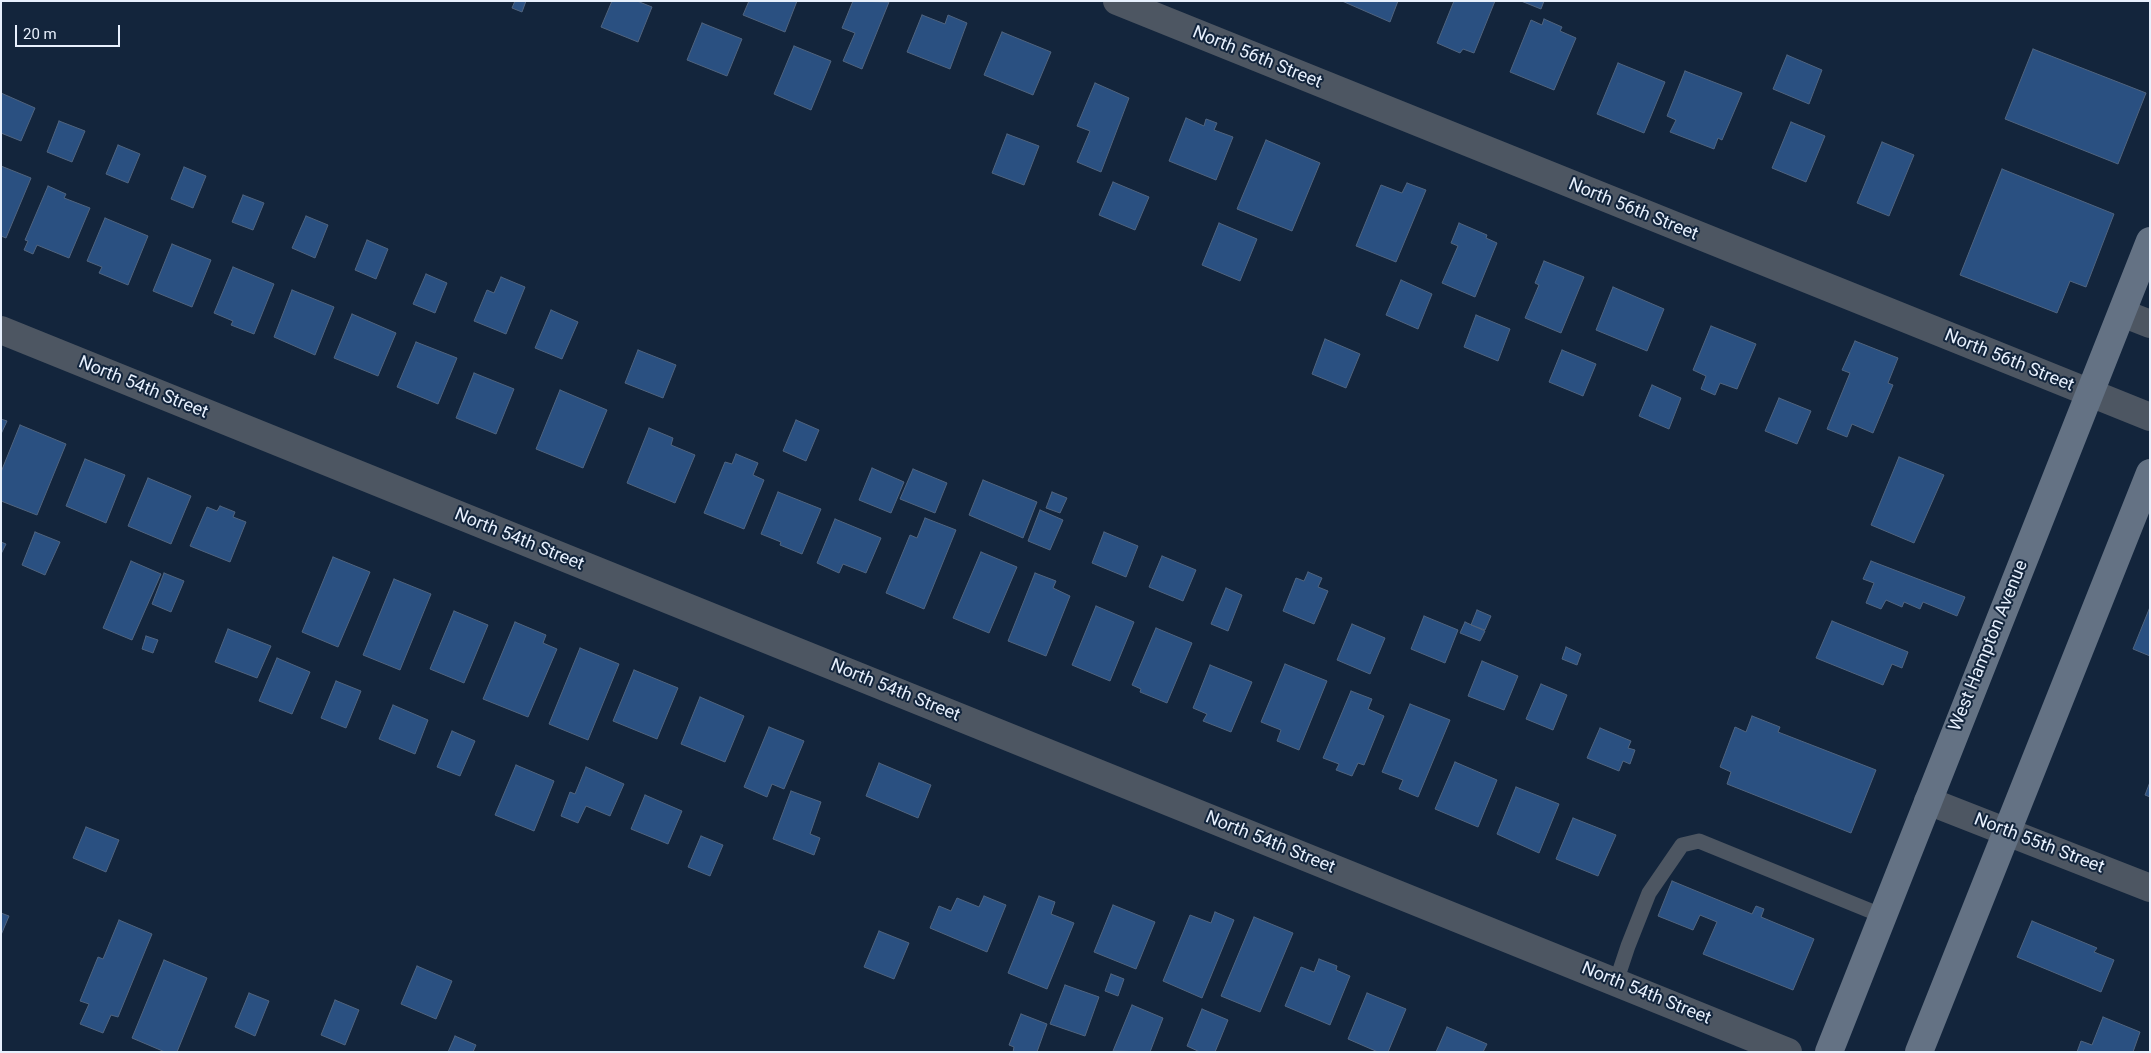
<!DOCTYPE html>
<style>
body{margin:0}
#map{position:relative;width:2151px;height:1053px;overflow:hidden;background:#13253c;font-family:Roboto,sans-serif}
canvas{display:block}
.frame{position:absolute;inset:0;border:2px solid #e7f0fd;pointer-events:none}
.scale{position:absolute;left:15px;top:25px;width:105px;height:22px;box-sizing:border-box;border:2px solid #e7f0fd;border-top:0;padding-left:6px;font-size:15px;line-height:18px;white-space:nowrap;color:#e7f0fd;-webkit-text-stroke:4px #13253c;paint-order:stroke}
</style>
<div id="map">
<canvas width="2151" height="1053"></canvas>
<div class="frame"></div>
<div class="scale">20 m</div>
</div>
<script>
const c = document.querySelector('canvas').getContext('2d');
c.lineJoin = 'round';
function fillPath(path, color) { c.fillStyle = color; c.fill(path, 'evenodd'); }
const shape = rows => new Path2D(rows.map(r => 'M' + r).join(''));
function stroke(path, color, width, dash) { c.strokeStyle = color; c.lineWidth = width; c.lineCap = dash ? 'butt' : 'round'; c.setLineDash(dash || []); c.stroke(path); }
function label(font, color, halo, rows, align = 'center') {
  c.font = font + ' Roboto,sans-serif'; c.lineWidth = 4; c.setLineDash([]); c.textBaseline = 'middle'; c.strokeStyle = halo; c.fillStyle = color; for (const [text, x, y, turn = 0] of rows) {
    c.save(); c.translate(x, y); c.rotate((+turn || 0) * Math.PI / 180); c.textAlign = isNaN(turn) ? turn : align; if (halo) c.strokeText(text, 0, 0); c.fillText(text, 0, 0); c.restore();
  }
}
const building = shape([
 [515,1,526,1,522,12,512,8,515,1],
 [612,1,637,1,652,7,638,42,601,27,612,1],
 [749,1,797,1,785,32,743,15,749,1],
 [853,1,889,2,862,69,843,61,855,33,842,28,853,1],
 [1342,1,1398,1,1390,22,1342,1],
 [1454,1,1495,1,1474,53,1463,49,1460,53,1437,43,1454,1],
 [1521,1,1544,1,1541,9,1521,1],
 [922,15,945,24,948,15,967,23,950,69,907,52,922,15],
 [1544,19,1562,27,1560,31,1576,38,1554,90,1510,72,1531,20,1542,25,1544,19],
 [702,23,742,39,727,76,687,60,702,23],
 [1002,32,1051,52,1033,95,984,75,1002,32],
 [794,46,831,61,811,110,774,94,794,46],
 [2033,49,2146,93,2118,164,2005,119,2033,49],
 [1787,55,1822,70,1809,104,1773,89,1787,55],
 [1618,63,1665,82,1644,133,1597,114,1618,63],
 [1685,71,1742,93,1722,140,1718,138,1714,149,1670,132,1676,120,1667,116,1685,71],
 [1095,83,1129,98,1101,172,1077,162,1090,131,1077,126,1095,83],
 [1,93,35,108,21,141,1,133,1,93],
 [1186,118,1204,126,1206,119,1217,123,1214,130,1233,137,1216,180,1169,161,1186,118],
 [59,121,85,131,72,162,47,152,59,121],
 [1791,122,1825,136,1806,182,1772,168,1791,122],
 [1007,134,1039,146,1024,185,992,173,1007,134],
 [1266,140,1320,163,1292,231,1237,209,1266,140],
 [1882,142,1914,155,1889,216,1857,203,1882,142],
 [118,145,140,154,128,183,106,174,118,145],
 [1,166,31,178,6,238,1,236,1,166],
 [184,167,206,176,193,208,171,199,184,167],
 [2002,169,2114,214,2086,287,2070,281,2057,313,1960,275,2002,169],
 [1113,182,1149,197,1135,230,1099,215,1113,182],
 [1407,183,1426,190,1396,262,1356,246,1381,185,1402,193,1407,183],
 [48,186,66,194,64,198,90,208,69,258,37,245,33,254,24,250,28,241,25,240,48,186],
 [243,195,264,203,253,230,232,222,243,195],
 [306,216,328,225,315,258,292,248,306,216],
 [105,218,148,236,128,285,99,273,102,267,87,261,105,218],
 [1219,223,1257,239,1240,281,1202,265,1219,223],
 [1459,223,1487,235,1486,238,1497,243,1475,297,1442,283,1458,246,1451,243,1459,223],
 [367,240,388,249,376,279,355,270,367,240],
 [172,244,211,260,192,307,153,291,172,244],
 [1544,261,1584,277,1561,333,1525,318,1539,285,1535,283,1544,261],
 [233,267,274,284,254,334,231,325,233,321,214,313,233,267],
 [426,274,447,283,435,313,413,304,426,274],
 [501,277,525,287,506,334,474,321,487,290,494,293,501,277],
 [1401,280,1432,294,1418,329,1386,315,1401,280],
 [1613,287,1664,309,1647,351,1596,330,1613,287],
 [292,290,334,307,315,355,274,337,292,290],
 [551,310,578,322,562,359,535,348,551,310],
 [352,314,396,333,378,376,334,358,352,314],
 [1476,315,1510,329,1498,361,1464,347,1476,315],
 [1711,326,1756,344,1737,389,1720,383,1715,395,1701,389,1706,376,1693,370,1711,326],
 [1325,339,1360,354,1346,388,1312,374,1325,339],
 [1855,341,1898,358,1888,383,1893,385,1873,433,1852,424,1847,437,1827,429,1850,373,1842,370,1855,341],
 [416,342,457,358,438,404,397,387,416,342],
 [638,350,676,365,663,398,625,383,638,350],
 [1562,350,1596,364,1583,396,1549,382,1562,350],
 [474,373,514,389,496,434,456,418,474,373],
 [1652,385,1681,398,1669,429,1639,416,1652,385],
 [560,390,607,410,583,468,536,449,560,390],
 [1779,398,1811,411,1797,444,1765,431,1779,398],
 [1,419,7,421,1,434,1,419],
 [796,420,819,430,806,461,783,451,796,420],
 [20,425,66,444,37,515,1,501,1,472,20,425],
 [649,428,673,438,671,445,695,455,675,503,627,483,649,428],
 [736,454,758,463,753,475,764,480,744,529,704,513,725,462,732,464,736,454],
 [1899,457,1944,475,1914,543,1871,525,1899,457],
 [85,459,125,475,106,523,66,506,85,459],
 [872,468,904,482,891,513,859,500,872,468],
 [913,469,947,483,935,513,900,499,913,469],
 [148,478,191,496,171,544,128,526,148,478],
 [983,480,1037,502,1023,538,969,515,983,480],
 [778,492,821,509,802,554,780,545,781,542,761,534,778,492],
 [1052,492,1067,498,1060,513,1046,508,1052,492],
 [220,506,235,512,233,517,246,522,230,562,190,546,207,507,217,511,220,506],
 [1040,510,1063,520,1050,550,1028,541,1040,510],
 [925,518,956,530,924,609,886,593,910,535,917,538,925,518],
 [835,519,881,538,866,573,843,564,839,573,817,563,835,519],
 [35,532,60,542,45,575,22,565,35,532],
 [1104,532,1138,546,1126,577,1092,563,1104,532],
 [1,542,6,544,1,554,1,542],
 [981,552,1017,567,989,633,953,618,981,552],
 [1162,556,1196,570,1183,601,1149,587,1162,556],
 [333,557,370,572,338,647,302,632,333,557],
 [131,561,161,574,132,640,103,628,131,561],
 [1871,561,1965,597,1957,616,1923,602,1920,609,1904,602,1902,607,1886,600,1881,609,1866,603,1874,583,1863,579,1871,561],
 [1308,572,1322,578,1318,587,1328,591,1314,624,1283,611,1296,578,1304,581,1308,572],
 [164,573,184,581,171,612,152,604,164,573],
 [1035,573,1056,581,1053,588,1070,596,1046,656,1008,641,1035,573],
 [394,579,431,594,400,670,363,655,394,579],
 [1226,588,1242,595,1228,631,1211,624,1226,588],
 [1096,606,1134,622,1110,681,1072,665,1096,606],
 [2150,607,2150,656,2133,649,2150,607],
 [1477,610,1491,616,1485,630,1471,625,1477,610],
 [454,611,488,625,464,683,430,669,454,611],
 [1424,616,1458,630,1445,663,1411,649,1424,616],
 [1832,621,1908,652,1902,668,1892,664,1883,685,1816,658,1832,621],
 [515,622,546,635,543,643,557,649,528,717,483,699,515,622],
 [1465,622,1485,631,1480,641,1460,633,1465,622],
 [1352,624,1385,638,1370,674,1337,660,1352,624],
 [1156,628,1192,643,1167,703,1140,692,1141,689,1132,685,1156,628],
 [228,629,271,646,257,678,215,662,228,629],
 [146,636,158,640,153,653,142,649,146,636],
 [1566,647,1581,654,1577,665,1562,659,1566,647],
 [580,648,619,664,588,740,549,724,580,648],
 [277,658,310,672,292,714,259,701,277,658],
 [1482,661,1518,676,1504,710,1468,696,1482,661],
 [1285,664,1327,681,1299,750,1277,741,1281,730,1261,722,1285,664],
 [1210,665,1252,682,1231,732,1203,721,1207,714,1193,708,1210,665],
 [634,670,678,688,657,739,613,721,634,670],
 [336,681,361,691,346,728,321,718,336,681],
 [1541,684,1567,695,1553,730,1526,719,1541,684],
 [1351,691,1372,699,1368,709,1384,716,1364,765,1358,763,1352,776,1336,770,1339,764,1323,758,1351,691],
 [700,697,744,716,725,762,681,744,700,697],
 [1410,704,1450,720,1418,797,1399,789,1403,780,1382,772,1410,704],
 [393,705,428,720,415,754,379,739,393,705],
 [1752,716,1780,727,1778,732,1876,770,1851,833,1727,784,1731,772,1720,767,1735,727,1746,732,1752,716],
 [769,727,804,741,784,789,772,784,767,797,744,787,769,727],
 [1600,728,1631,741,1628,748,1635,750,1630,764,1623,761,1619,771,1587,758,1600,728],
 [452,731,475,741,460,776,437,767,452,731],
 [1455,762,1497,780,1478,827,1435,809,1455,762],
 [879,763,931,785,918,818,866,796,879,763],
 [516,765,554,781,534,831,495,815,516,765],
 [586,767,624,784,610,816,586,806,578,823,561,816,570,792,575,794,586,767],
 [2150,782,2150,797,2145,795,2150,782],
 [1516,787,1559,804,1539,853,1497,834,1516,787],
 [791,791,821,802,810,834,820,838,814,855,773,839,791,791],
 [645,795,682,811,668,844,631,829,645,795],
 [1573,818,1616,835,1598,876,1556,859,1573,818],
 [86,827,119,840,106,872,73,858,86,827],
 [701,836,723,845,710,876,688,867,701,836],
 [1672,881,1752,914,1756,906,1764,909,1761,917,1814,939,1793,990,1703,954,1717,922,1700,915,1693,930,1658,916,1672,881],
 [984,896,1006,905,987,952,930,928,939,906,951,911,957,898,979,907,984,896],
 [1039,896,1055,902,1051,914,1074,923,1047,989,1008,973,1039,896],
 [1113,905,1155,922,1136,969,1094,952,1113,905],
 [1215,912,1234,920,1202,998,1163,981,1190,915,1211,923,1215,912],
 [1,913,9,916,1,935,1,913],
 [1254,917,1293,933,1260,1012,1221,996,1254,917],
 [119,920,152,934,118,1017,111,1015,103,1033,80,1024,89,1004,80,1001,98,957,103,959,119,920],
 [2032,921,2097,948,2094,952,2114,960,2101,992,2017,957,2032,921],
 [879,931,909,943,894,979,864,967,879,931],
 [1319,959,1337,966,1336,970,1350,976,1330,1025,1285,1006,1301,967,1314,972,1319,959],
 [164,960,207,978,177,1052,165,1052,132,1038,164,960],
 [417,966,452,981,436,1019,401,1004,417,966],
 [1111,974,1124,979,1118,996,1105,991,1111,974],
 [1065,985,1099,997,1085,1036,1050,1024,1065,985],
 [249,993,269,1001,255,1036,235,1027,249,993],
 [1367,993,1406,1009,1388,1052,1378,1052,1348,1039,1367,993],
 [335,1000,359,1010,345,1045,321,1035,335,1000],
 [1132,1005,1163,1018,1150,1052,1113,1051,1132,1005],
 [1202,1009,1228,1020,1215,1052,1200,1052,1187,1046,1202,1009],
 [1021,1014,1047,1024,1037,1052,1013,1052,1014,1047,1009,1045,1021,1014],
 [2103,1017,2140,1032,2133,1052,2077,1052,2081,1041,2092,1045,2103,1017],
 [1447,1027,1487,1044,1483,1052,1436,1052,1447,1027],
 [455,1036,476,1045,473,1052,448,1052,455,1036]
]);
fillPath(building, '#2a5081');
stroke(building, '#50647f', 1);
stroke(shape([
 [1616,982,1628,946,1649,893,1682,845,1699,841,1883,916]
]), '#4d5662', 15);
stroke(shape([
 [1117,1,2150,417],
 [2122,313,2150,324],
 [1,330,1788,1052],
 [1928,801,2150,888]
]), '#4d5662', 28);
stroke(shape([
 [1829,1052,2150,241],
 [1919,1052,2150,473]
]), '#647284', 28);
label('18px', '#e7f0fd', '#13253c', [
 ["North 56th Street",1257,58,22],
 ["North 56th Street",1633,210,22],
 ["North 56th Street",2009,361,22],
 ["North 54th Street",143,388,22],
 ["North 54th Street",519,540,22],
 ["West Hampton Avenue",1989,646,-68],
 ["North 54th Street",895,691,22],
 ["North 54th Street",1270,843,22],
 ["North 55th Street",2039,844,21],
 ["North 54th Street",1646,994,22]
]);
</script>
